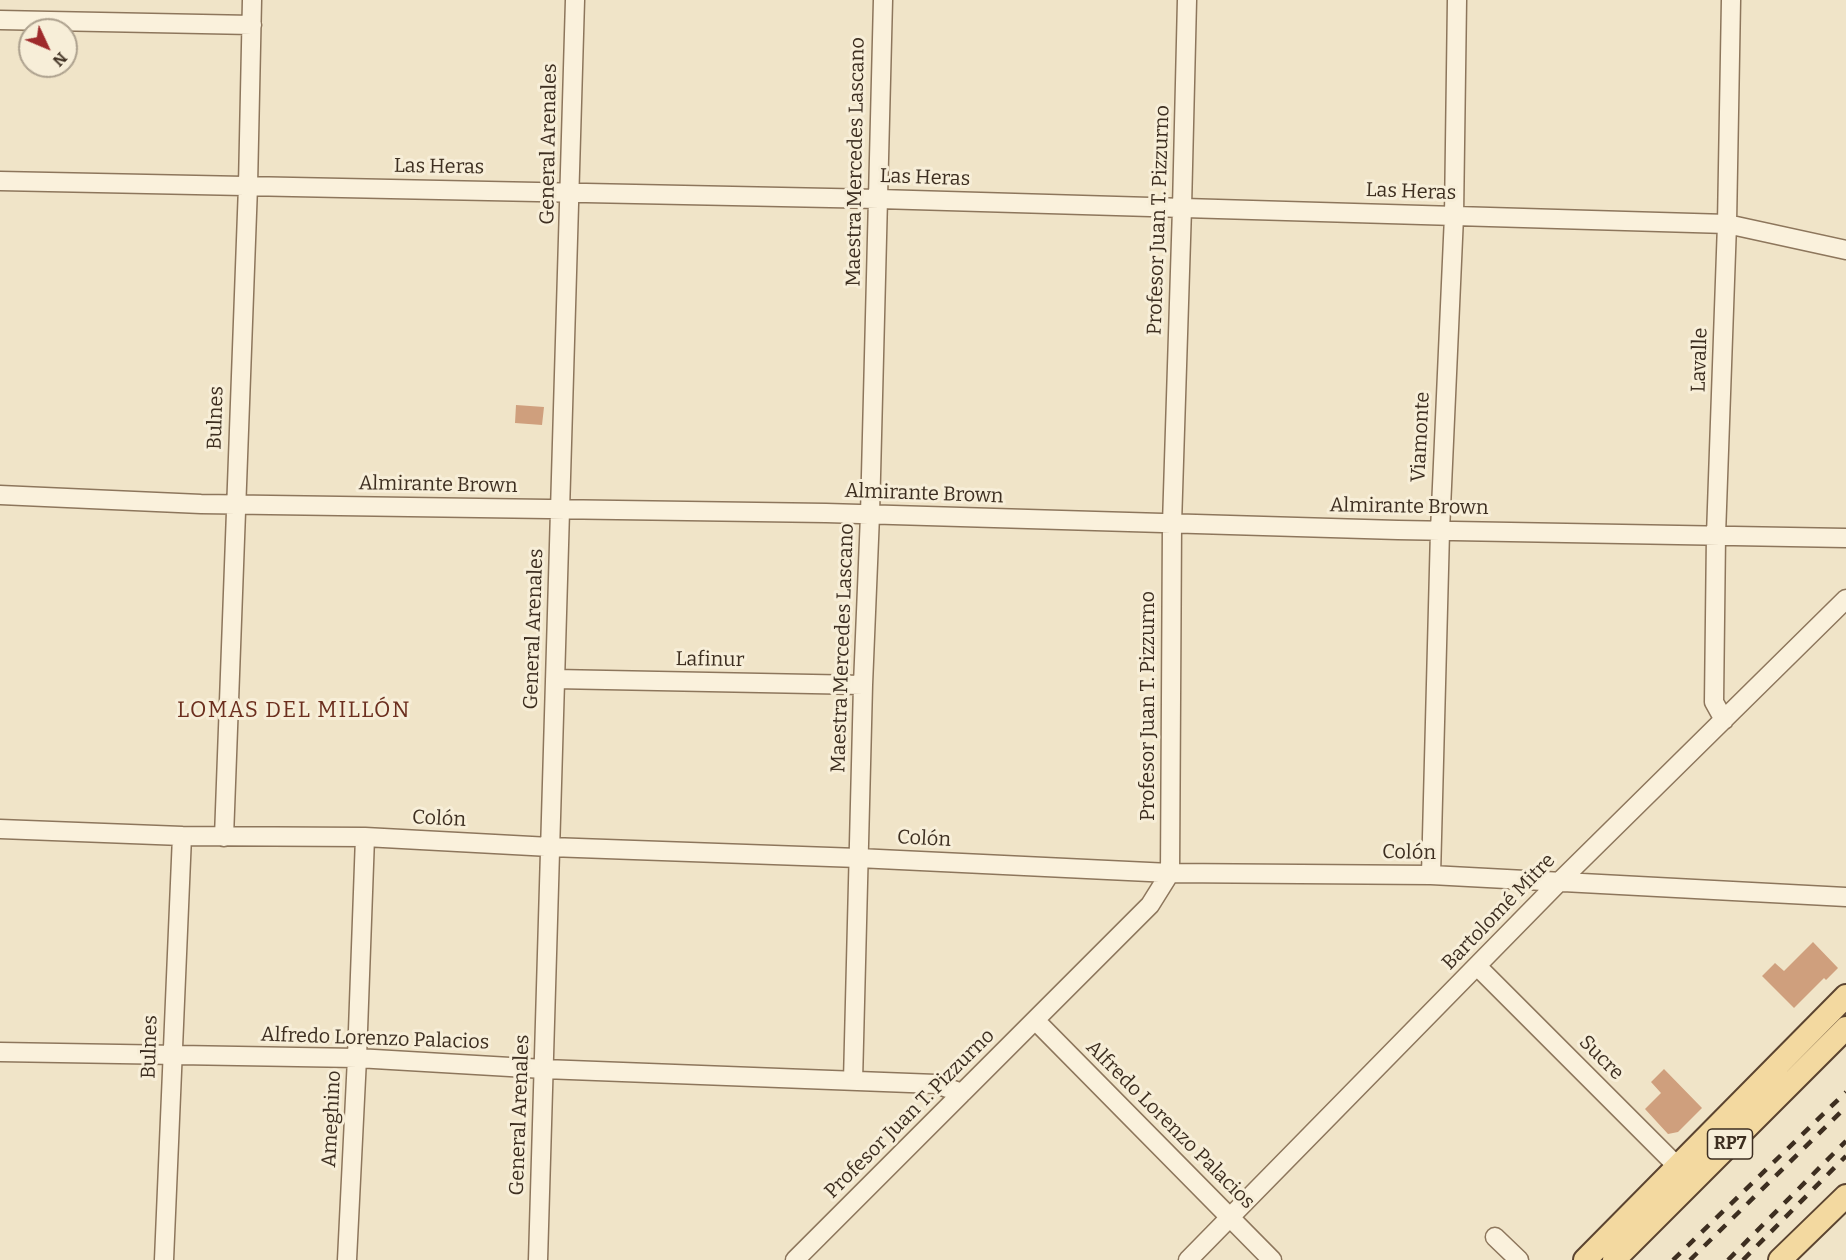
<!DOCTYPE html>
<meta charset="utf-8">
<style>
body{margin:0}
#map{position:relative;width:1846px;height:1260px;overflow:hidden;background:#f0e4c8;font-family:Bitter,serif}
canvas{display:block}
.north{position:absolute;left:18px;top:18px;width:60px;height:60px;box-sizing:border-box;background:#f7eed8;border:2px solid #ada18e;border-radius:50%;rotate:134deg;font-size:16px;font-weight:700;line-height:24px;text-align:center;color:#3d2e20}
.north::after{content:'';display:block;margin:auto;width:21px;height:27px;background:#9e2a2b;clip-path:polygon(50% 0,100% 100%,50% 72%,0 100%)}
</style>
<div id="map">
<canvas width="1846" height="1260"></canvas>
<div class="north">N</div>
</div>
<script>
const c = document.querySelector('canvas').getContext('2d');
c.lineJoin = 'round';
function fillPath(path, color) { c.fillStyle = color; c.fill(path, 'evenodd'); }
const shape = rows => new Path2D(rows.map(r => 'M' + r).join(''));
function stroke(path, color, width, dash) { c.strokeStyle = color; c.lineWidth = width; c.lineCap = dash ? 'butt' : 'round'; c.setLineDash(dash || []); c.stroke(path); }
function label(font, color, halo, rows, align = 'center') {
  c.font = font + ' Bitter,serif'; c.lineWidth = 6; c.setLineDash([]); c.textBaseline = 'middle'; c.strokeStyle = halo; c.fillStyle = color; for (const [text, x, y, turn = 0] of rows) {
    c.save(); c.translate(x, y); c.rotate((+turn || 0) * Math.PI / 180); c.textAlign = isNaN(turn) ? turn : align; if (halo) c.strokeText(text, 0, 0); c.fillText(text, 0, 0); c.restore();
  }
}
fillPath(shape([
 [516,405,544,407,542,425,515,423],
 [1813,942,1838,968,1826,980,1824,978,1794,1008,1762,976,1775,963,1784,971],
 [1664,1069,1702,1108,1678,1132,1668,1134,1645,1109,1661,1093,1651,1082]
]), '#cf9f7d');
const minor = shape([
 [0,20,252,25],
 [0,181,879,199,1727,224,1846,250],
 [0,495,201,504,826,513,1398,530,1846,538],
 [555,679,863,685],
 [1724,720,1714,702,1716,535,1727,224,1731,0],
 [0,829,182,836,365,837,550,847,858,858,1170,873,1431,875,1846,897],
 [224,837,248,186,252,0],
 [1431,875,1440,531,1454,216,1457,0],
 [1477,966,1686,1175],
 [1036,1021,1272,1260],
 [0,1052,357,1058,544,1069,936,1084,962,1093],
 [853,1081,863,685,870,515,883,0],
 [1495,1237,1519,1260],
 [164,1260,182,836],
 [347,1260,357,1058,365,837],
 [538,1260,575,0],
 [795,1260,1150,905,1170,873,1172,524,1182,208,1187,0],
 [1188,1260,1559,882,1846,599]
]);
const major = shape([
 [1585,1260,1846,996],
 [1614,1260,1846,1028],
 [1780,1260,1846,1196]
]);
stroke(minor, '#8d765c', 21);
stroke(major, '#5b4430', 26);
stroke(minor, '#faf1dc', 18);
stroke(major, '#f3d9a0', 22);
stroke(shape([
 [1673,1260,1846,1092],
 [1690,1260,1846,1107],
 [1728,1260,1846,1141],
 [1743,1260,1846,1156]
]), '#3d2e20', 4.5, [10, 10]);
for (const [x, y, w] of [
 [1730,1144,45]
]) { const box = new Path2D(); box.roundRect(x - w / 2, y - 15, w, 30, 4.5); c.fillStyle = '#f7eed8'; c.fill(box); stroke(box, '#3d2e20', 1.5); }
label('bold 18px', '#3d2e20', null, [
 ["RP7",1730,1144]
]);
label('20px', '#3d2e20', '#f7eed8', [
 ["General Arenales",549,144,-89],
 ["Maestra Mercedes Lascano",856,162,-89],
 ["Las Heras",439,167,1],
 ["Las Heras",925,178,2],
 ["Las Heras",1411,192,2],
 ["Profesor Juan T. Pizzurno",1159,220,-88],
 ["Lavalle",1700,360,-88],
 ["Bulnes",216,418,-88],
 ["Viamonte",1421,437,-87],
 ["Almirante Brown",438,485,1],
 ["Almirante Brown",924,494,2],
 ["Almirante Brown",1409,507,1],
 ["General Arenales",534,629,-88],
 ["Maestra Mercedes Lascano",843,648,-88],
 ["Lafinur",710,660,1],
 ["Profesor Juan T. Pizzurno",1148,706,-90],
 ["Colón",439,819,3],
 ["Colón",924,839,3],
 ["Colón",1409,853,1],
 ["Bartolomé Mitre",1499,912,-46],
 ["Alfredo Lorenzo Palacios",375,1039,2],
 ["Bulnes",150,1047,-88],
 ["Sucre",1601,1058,45],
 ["Profesor Juan T. Pizzurno",910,1114,-45],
 ["General Arenales",520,1115,-88],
 ["Ameghino",332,1119,-87],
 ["Alfredo Lorenzo Palacios",1170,1125,45]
]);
c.letterSpacing = '1.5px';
label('22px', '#6b2e1e', '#f7eed8', [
 ["LOMAS DEL MILLÓN",294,711]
]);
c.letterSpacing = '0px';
</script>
